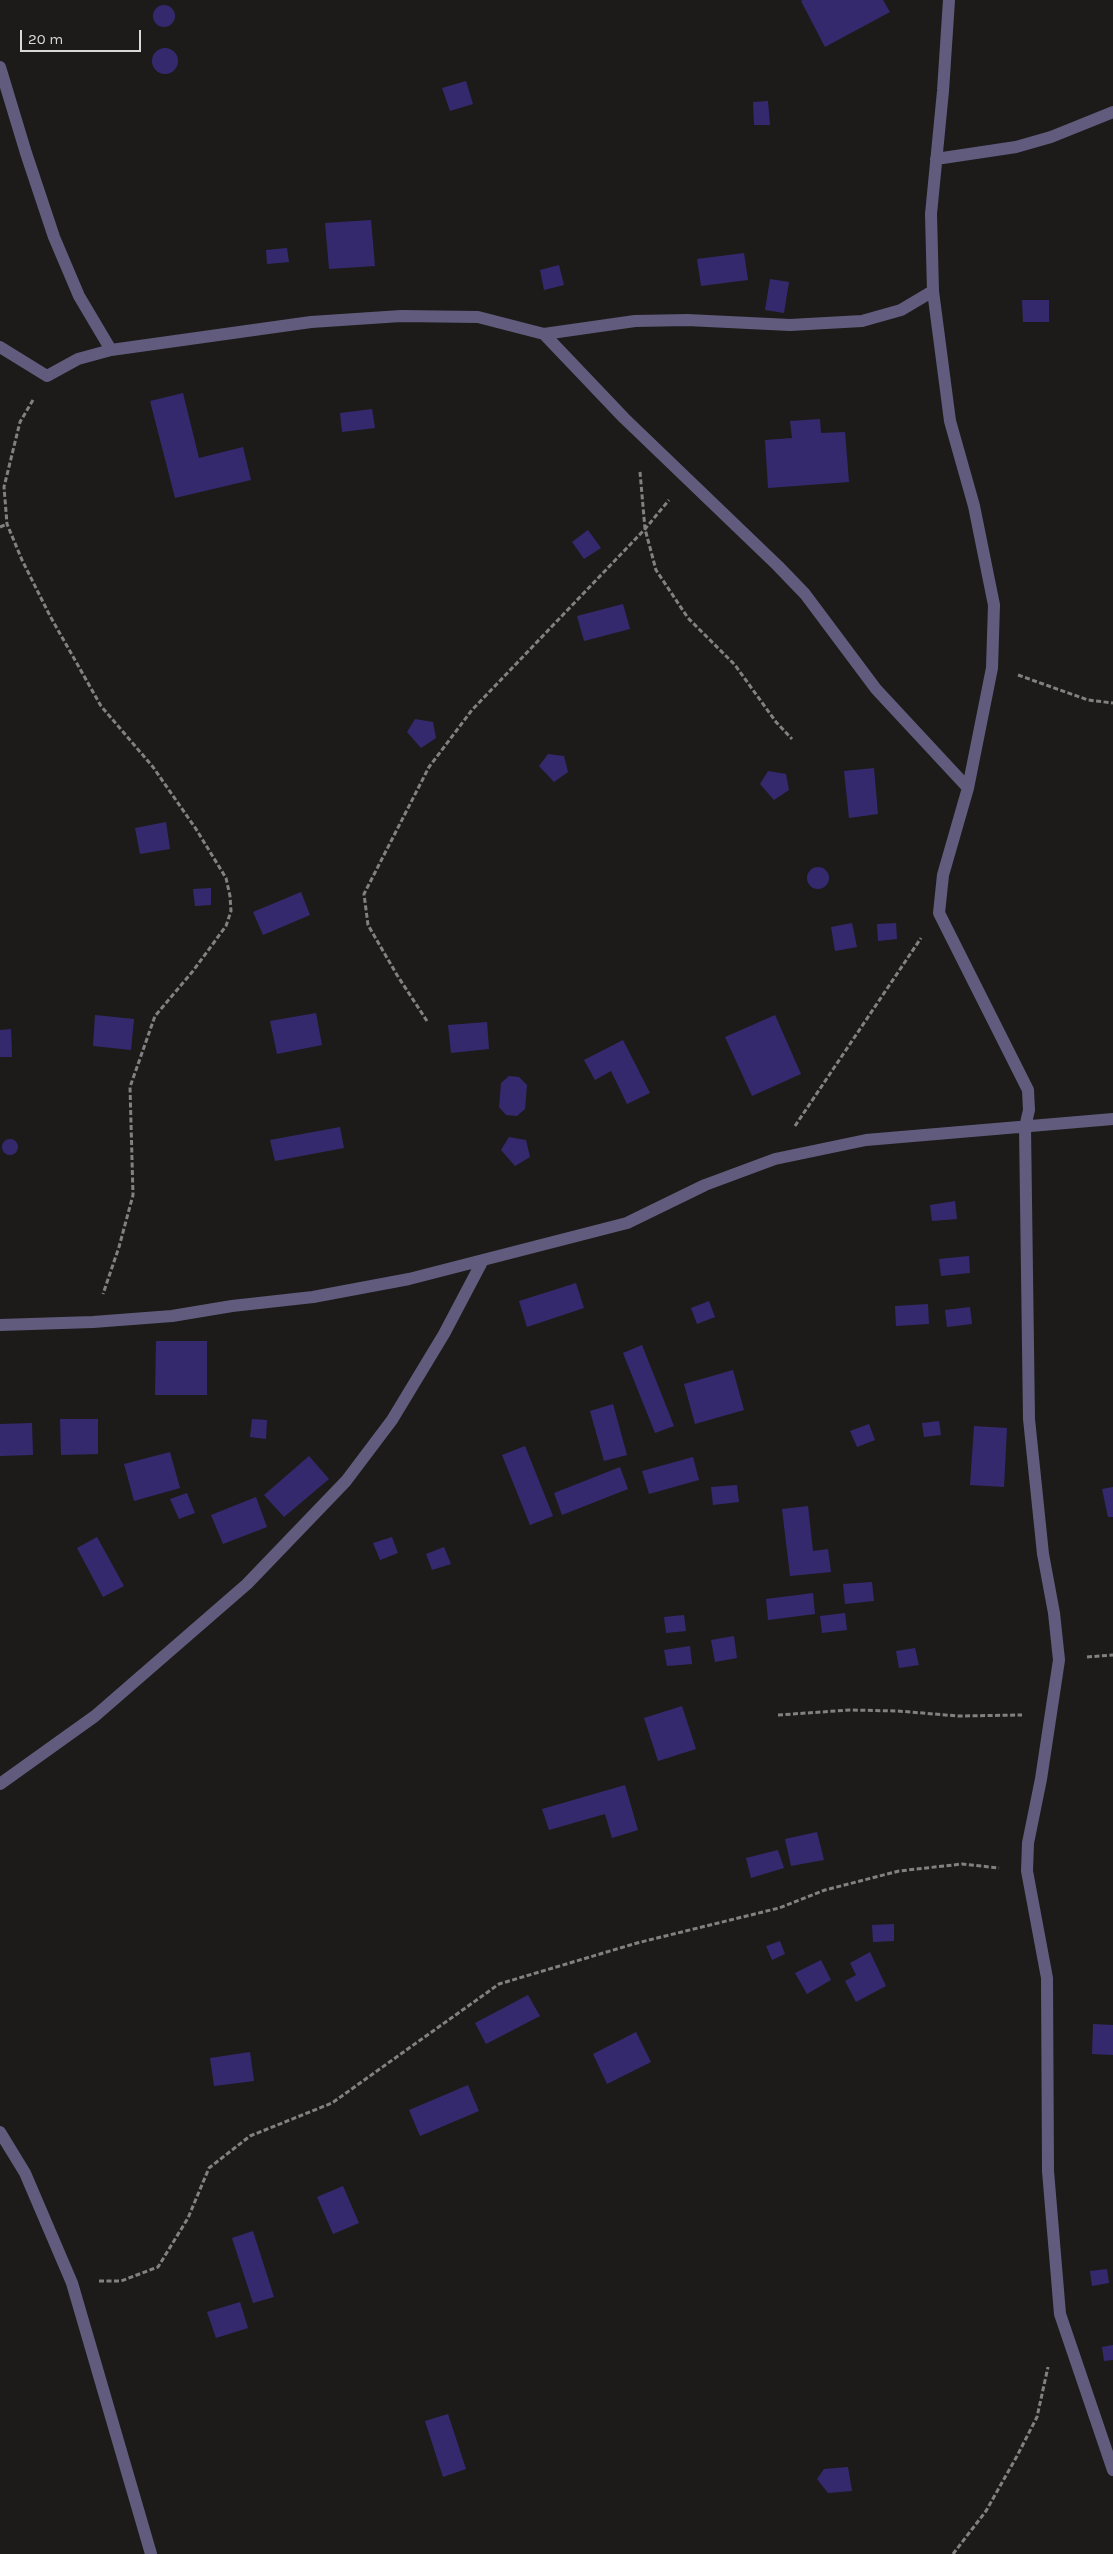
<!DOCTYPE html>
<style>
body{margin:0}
#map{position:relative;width:1113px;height:2554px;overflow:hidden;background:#1d1b19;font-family:Karla,sans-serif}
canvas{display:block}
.scale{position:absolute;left:20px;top:30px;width:121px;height:22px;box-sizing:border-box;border:2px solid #dad9d7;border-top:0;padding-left:6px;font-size:15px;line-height:18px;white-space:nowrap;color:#dad9d7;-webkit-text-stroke:4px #1d1b19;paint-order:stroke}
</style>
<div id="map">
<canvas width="1113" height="2554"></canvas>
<div class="scale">20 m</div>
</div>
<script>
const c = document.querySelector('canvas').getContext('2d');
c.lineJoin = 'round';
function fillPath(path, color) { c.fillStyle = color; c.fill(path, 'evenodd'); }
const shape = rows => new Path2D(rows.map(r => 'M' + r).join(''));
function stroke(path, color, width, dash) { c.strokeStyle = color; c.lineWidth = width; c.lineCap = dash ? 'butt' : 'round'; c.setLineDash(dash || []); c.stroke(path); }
fillPath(shape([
 [803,0,883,0,890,12,825,47,801,1],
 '153 16a11 11 0 1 1 22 0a11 11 0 1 1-22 0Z',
 '152 61a13 13 0 1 1 26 0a13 13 0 1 1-26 0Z',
 [466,81,473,104,450,111,442,88],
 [768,101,770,125,754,125,753,102],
 [371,220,375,266,329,269,325,223],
 [287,248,289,262,267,264,266,250],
 [744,253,748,280,701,286,697,259],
 [559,265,564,285,544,290,540,270],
 [770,279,789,282,784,313,765,310],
 [1022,300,1049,300,1049,322,1023,322],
 [183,393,199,458,243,447,251,480,175,498,150,401],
 [372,409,375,428,342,432,340,413],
 [820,419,821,433,845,432,849,482,768,488,765,440,792,438,790,421],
 [588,530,601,548,584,559,572,542],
 [623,604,630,629,584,641,577,616],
 [415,719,433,722,436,738,421,748,407,732],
 [548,754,564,756,568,772,554,782,539,766],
 [874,768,878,814,849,818,844,771],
 [768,771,786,774,789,790,774,800,760,784],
 [166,822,170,849,140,854,135,828],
 '807 878a11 11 0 1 1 22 0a11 11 0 1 1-22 0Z',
 [211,888,211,905,195,906,193,889],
 [301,892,310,915,263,935,253,912],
 [852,923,857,947,835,951,831,927],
 [896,923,897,939,878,941,877,924],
 [316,1013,322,1045,277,1054,270,1021],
 [95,1015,134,1019,131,1050,93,1046],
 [775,1015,801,1074,752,1096,725,1037],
 [487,1022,489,1049,451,1053,448,1025],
 [11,1029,12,1057,0,1057,0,1030],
 [623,1040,650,1093,627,1104,611,1071,595,1080,584,1060],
 [509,1076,519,1077,527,1085,525,1109,517,1116,506,1115,499,1107,501,1083],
 [340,1127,344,1148,275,1161,270,1140],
 [509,1137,526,1140,530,1157,515,1166,501,1150],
 '2 1147a8 8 0 1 1 16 0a8 8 0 1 1-16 0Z',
 [955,1201,957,1219,932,1221,930,1205],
 [969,1256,970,1273,941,1276,939,1259],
 [576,1283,584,1308,527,1327,519,1301],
 [709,1301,715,1317,697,1324,691,1308],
 [928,1304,929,1324,896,1326,895,1306],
 [970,1307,972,1324,947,1327,945,1310],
 [156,1341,207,1341,207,1395,155,1395],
 [642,1345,674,1426,655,1433,623,1353],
 [733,1370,744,1410,695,1424,684,1384],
 [613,1404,627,1455,604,1461,590,1411],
 [60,1419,98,1419,98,1454,61,1455],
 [252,1419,267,1420,266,1439,250,1437],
 [939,1421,941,1435,924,1437,922,1423],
 [32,1423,33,1455,0,1456,0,1424],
 [869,1424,875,1440,857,1447,850,1431],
 [974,1426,1007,1428,1004,1487,970,1485],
 [525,1446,553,1516,530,1525,502,1455],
 [170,1452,180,1488,134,1501,124,1464],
 [309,1456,329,1479,284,1517,264,1495],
 [693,1457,699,1480,649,1494,642,1471],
 [620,1467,628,1489,562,1515,554,1493],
 [737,1485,739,1502,713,1505,711,1487],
 [1113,1487,1113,1517,1108,1517,1102,1489],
 [187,1493,195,1513,179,1519,170,1499],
 [256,1497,267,1527,223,1544,211,1515],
 [808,1506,813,1551,828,1549,831,1572,790,1576,782,1509],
 [97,1537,124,1586,103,1597,77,1548],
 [392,1537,398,1553,380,1560,373,1543],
 [444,1547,451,1564,432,1570,426,1554],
 [872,1582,874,1601,845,1604,843,1584],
 [813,1593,815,1614,768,1620,766,1599],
 [845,1613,847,1630,822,1633,820,1616],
 [684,1615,686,1631,666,1633,664,1617],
 [734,1636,737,1658,715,1662,711,1640],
 [690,1646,692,1664,667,1666,664,1650],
 [915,1648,919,1665,899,1668,896,1651],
 [682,1706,696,1749,658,1761,644,1718],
 [625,1785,638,1830,612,1838,605,1814,549,1830,542,1809],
 [817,1832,824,1860,791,1866,785,1839],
 [778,1850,784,1868,751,1878,746,1858],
 [894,1924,894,1941,873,1942,872,1925],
 [780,1941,785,1954,772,1960,766,1946],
 [870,1952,886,1986,856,2002,845,1981,856,1975,850,1963],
 [821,1960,831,1980,807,1994,795,1973],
 [528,1995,540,2016,486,2044,475,2023],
 [1093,2024,1113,2025,1113,2055,1092,2054],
 [636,2032,651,2062,607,2084,593,2054],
 [250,2052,254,2081,214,2086,210,2058],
 [468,2085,479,2111,420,2136,409,2110],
 [343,2186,359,2223,333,2234,317,2197],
 [253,2231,274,2297,253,2303,232,2238],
 [1107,2269,1109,2283,1092,2286,1090,2271],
 [240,2302,248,2328,216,2338,207,2312],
 [1113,2345,1113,2360,1104,2361,1102,2347],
 [448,2414,466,2469,443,2477,425,2421],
 [848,2467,852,2491,828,2493,817,2479,824,2469]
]), '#35296e');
stroke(shape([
 [33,400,20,422,4,487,7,524,22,560,50,616,101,706,153,767,196,829,226,878,230,896,231,911,226,926,193,971,155,1016,130,1087,133,1195,119,1247,103,1294],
 [640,472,645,529,656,570,688,618,735,665,776,722,792,739],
 [0,527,7,524],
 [1018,675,1088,700,1113,703],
 [427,1021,397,975,368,925,364,894,429,767,472,710,645,529,669,500],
 [795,1126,921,938],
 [1087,1657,1113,1655],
 [778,1715,850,1710,898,1711,958,1716,1022,1715],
 [99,2281,121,2281,158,2267,188,2218,209,2168,250,2136,332,2103,499,1984,637,1943,779,1908,825,1890,899,1871,962,1864,999,1868],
 [953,2554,986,2511,1017,2456,1037,2417,1048,2367]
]), '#82817f', 3, [5, 2.5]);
stroke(shape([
 [949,0,943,91,931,214,933,291,950,421,974,506,994,605,992,668,968,788,943,875,939,913,1028,1090,1029,1110,1025,1127,1029,1419,1043,1554,1054,1613,1059,1660,1041,1779,1028,1843,1027,1871,1047,1978,1048,2171,1060,2314,1113,2470],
 [0,67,26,153,54,237,79,296,111,350],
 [936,159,1016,147,1051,137,1113,112],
 [544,334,635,321,687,320,790,325,862,321,901,310,933,291],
 [0,347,47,376,78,359,111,350,311,322,401,316,478,317,544,334,624,418,778,566,805,594,876,689,968,788],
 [0,1325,93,1322,172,1316,232,1306,313,1297,409,1279,627,1223,705,1185,775,1159,866,1140,1113,1119],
 [0,1784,95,1716,247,1584,346,1481,392,1420,444,1334,483,1260],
 [0,2132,25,2173,72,2283,151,2554]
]), '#615c7d', 12);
</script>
